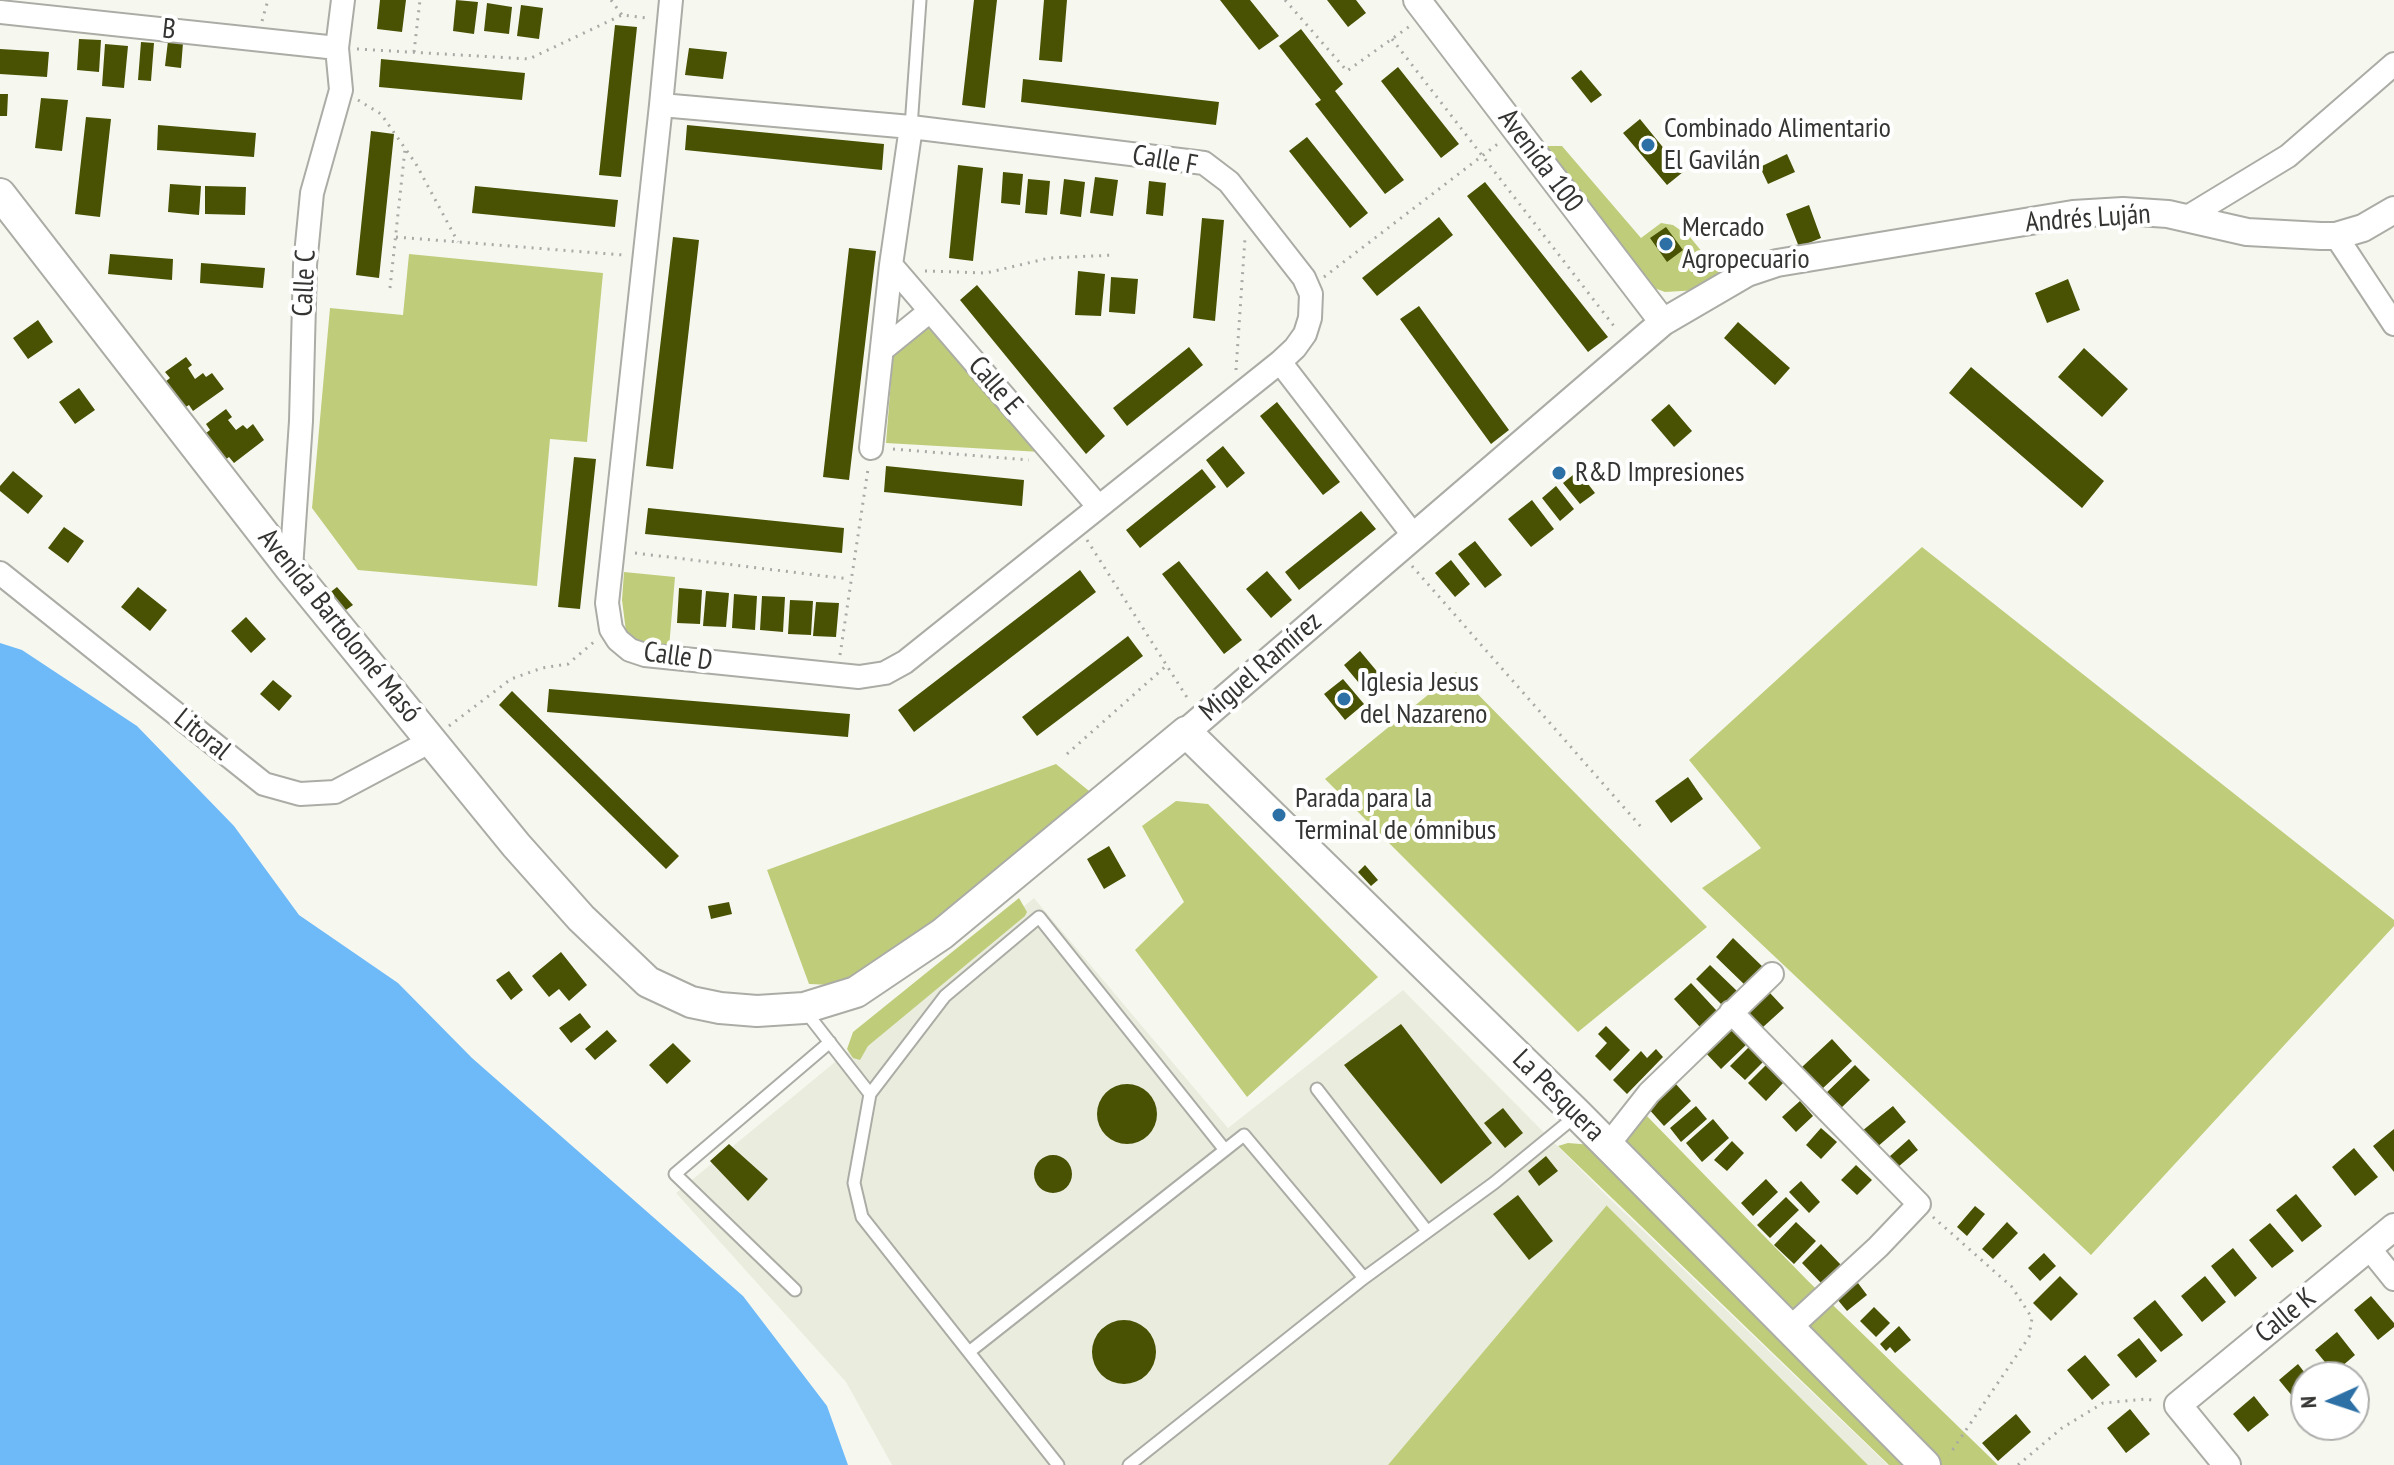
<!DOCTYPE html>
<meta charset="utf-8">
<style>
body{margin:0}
#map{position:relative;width:2394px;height:1465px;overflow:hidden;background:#f6f8f0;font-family:"PT Sans Narrow",sans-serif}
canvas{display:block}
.north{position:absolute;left:2290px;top:1361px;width:80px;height:80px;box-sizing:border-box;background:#fff;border:2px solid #aeaead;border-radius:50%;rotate:267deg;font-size:22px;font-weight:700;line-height:32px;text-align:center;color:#343432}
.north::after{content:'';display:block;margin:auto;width:28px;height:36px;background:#2c70a5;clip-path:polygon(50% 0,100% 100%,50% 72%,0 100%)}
</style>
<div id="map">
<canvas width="2394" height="1465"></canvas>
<div class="north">N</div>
</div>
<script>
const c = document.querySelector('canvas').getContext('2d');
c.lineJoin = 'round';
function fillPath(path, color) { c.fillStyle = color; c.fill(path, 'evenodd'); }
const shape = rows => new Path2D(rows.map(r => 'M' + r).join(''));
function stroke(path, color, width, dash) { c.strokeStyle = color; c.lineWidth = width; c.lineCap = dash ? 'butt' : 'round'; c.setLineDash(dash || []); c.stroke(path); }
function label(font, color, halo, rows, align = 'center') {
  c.font = font + ' "PT Sans Narrow",sans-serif'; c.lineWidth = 8; c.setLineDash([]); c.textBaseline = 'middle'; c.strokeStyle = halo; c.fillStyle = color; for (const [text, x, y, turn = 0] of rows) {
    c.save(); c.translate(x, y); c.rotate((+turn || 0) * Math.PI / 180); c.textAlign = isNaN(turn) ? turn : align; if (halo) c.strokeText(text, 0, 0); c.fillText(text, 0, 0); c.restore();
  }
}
fillPath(shape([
 [1034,898,1228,1128,1403,990,1606,1195,1888,1465,892,1465,846,1382,676,1193]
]), '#eaedde');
fillPath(shape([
 [1540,146,1562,146,1641,238,1661,223,1673,225,1690,237,1720,274,1699,290,1665,292,1654,288,1643,280],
 [409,254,603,273,587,442,550,439,537,586,358,570,312,508,330,308,403,315],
 [927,325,1041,452,886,443,893,355],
 [1922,547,2394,920,2394,926,2091,1255,1702,888,1761,848,1689,760],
 [624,572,675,577,669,648,635,644,626,632,622,600],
 [1456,672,1707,927,1578,1032,1325,779],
 [1056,764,1094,795,941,922,857,979,832,985,809,984,767,870],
 [1176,801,1208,804,1378,977,1247,1097,1135,950,1184,902,1142,826],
 [1019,898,1027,912,1025,916,868,1046,860,1060,853,1058,847,1049,853,1032],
 [1644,1113,1808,1281,1998,1465,1937,1465,1618,1140],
 [1568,1143,1593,1145,1913,1465,1889,1465,1558,1146],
 [1607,1205,1607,1206,1868,1465,1388,1465]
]), '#bfcd7b');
fillPath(shape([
 [0,643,22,650,137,726,234,826,299,915,398,983,472,1058,743,1296,827,1406,848,1465,0,1465]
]), '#6eb9f8');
fillPath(shape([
 [380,0,406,0,402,32,377,29],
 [456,0,478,2,474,34,453,31],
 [974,0,997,0,985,108,962,105],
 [1044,0,1067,0,1062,62,1039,60],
 [1220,0,1250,0,1279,36,1259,50],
 [1327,0,1356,0,1366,13,1348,27],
 [487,3,512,7,509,34,484,31],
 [521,5,543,8,539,39,517,36],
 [615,25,637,27,621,177,599,175],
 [1301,29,1343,84,1335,91,1404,180,1385,194,1315,104,1321,100,1279,46],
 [79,39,101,40,99,72,77,70],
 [168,41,183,43,181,68,165,66],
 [141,42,154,43,151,81,138,80],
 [105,44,128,46,124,88,102,86],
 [689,48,727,52,723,79,685,75],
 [0,49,49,52,47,77,0,74],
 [381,59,525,73,522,100,379,87],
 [1398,67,1459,144,1441,158,1381,81],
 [1581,70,1602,95,1591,103,1571,78],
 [1023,79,1219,102,1216,125,1021,102],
 [0,94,8,94,7,116,0,116],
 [41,98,68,100,62,151,35,148],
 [86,117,111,119,100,217,75,214],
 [1640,119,1683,172,1667,185,1623,133],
 [158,125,256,133,254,157,157,150],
 [687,125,884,144,882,170,685,150],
 [371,131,394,134,379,278,356,275],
 [1307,137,1368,213,1350,228,1289,151],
 [1787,154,1795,172,1768,184,1760,167],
 [958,165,983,168,973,261,949,258],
 [1003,172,1023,174,1020,205,1001,203],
 [1095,177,1118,180,1113,216,1090,213],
 [1028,179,1050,181,1047,215,1025,213],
 [1064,179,1085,182,1081,217,1060,214],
 [1149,181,1166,183,1163,216,1146,214],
 [1485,182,1608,337,1588,352,1467,196],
 [170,184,201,186,199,215,168,212],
 [205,186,246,187,245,215,205,214],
 [475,186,618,200,615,227,472,213],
 [1809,205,1821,238,1799,247,1786,214],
 [1439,217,1453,235,1377,296,1362,278],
 [1202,218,1224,220,1215,321,1193,318],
 [1666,227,1683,250,1667,262,1650,238],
 [673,237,699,240,673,469,646,466],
 [849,248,876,251,849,480,823,477],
 [110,254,173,259,172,280,108,274],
 [201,263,265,268,263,288,200,283],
 [1078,271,1105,274,1101,316,1075,315],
 [1111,277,1138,279,1135,314,1109,312],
 [2068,279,2080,310,2047,323,2035,293],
 [977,285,1105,436,1086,454,960,300],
 [1419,306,1509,430,1491,444,1400,319],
 [38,320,53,342,28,359,13,338],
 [1738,322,1790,368,1775,385,1724,338],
 [1189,347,1203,365,1127,426,1113,408],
 [2084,348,2128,389,2102,417,2058,377],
 [186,357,192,365,188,368,195,379,203,373,206,377,212,373,224,389,193,411,189,405,184,408,165,382,170,378,165,372],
 [1971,367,2104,481,2082,508,1949,393],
 [79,388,95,410,75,424,59,402],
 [1277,402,1340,482,1323,495,1260,416],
 [1669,404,1692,431,1674,447,1651,420],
 [226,409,232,417,228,420,236,430,243,425,247,429,253,424,264,440,234,463,229,457,225,460,206,433,210,430,206,424],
 [1223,446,1245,473,1227,488,1206,460],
 [574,457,596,459,580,609,558,607],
 [886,466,1024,480,1022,506,884,492],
 [1202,469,1216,487,1140,548,1126,530],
 [13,471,43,496,28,514,0,491,0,486],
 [1578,471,1595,493,1580,504,1563,483],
 [1556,486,1574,509,1560,521,1542,498],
 [1532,500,1554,529,1531,547,1508,519],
 [648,508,844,528,842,553,645,534],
 [1361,511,1376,529,1299,590,1285,572],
 [64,527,84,541,68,563,48,548],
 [1475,541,1502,575,1485,588,1458,554],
 [1451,560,1470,584,1455,597,1435,573],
 [1179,561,1242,640,1224,654,1162,574],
 [1080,570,1096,592,914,732,898,710],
 [1267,571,1292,600,1271,618,1246,589],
 [138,587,167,610,150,631,121,607],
 [337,587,353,605,343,612,328,594],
 [679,588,702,590,700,624,677,623],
 [706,591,729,593,726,627,703,626],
 [734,594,757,596,755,630,732,628],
 [762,596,785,597,783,632,760,630],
 [790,600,813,601,811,635,788,634],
 [816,602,839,603,836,637,813,636],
 [246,617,266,639,251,653,231,631],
 [1128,636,1143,656,1037,736,1022,717],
 [1360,651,1385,681,1369,695,1344,665],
 [1343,679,1364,704,1345,720,1324,694],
 [273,680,292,696,279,711,260,694],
 [549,689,850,714,848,737,547,712],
 [512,691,679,856,666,869,499,705],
 [1688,777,1703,799,1671,823,1655,801],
 [1109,846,1126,876,1104,889,1087,859],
 [1365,865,1378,880,1371,886,1358,872],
 [729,902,732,914,711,919,708,906],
 [1733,938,1765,969,1747,987,1716,957],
 [561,952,587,985,569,1001,559,989,549,997,532,976],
 [1710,965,1737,991,1723,1006,1696,979],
 [509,971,523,990,511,1000,496,980],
 [1691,983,1717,1011,1700,1027,1674,999],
 [1770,993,1784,1008,1762,1028,1748,1013],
 [580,1013,591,1027,571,1043,559,1028],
 [1401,1024,1492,1143,1441,1184,1344,1065],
 [1730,1024,1748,1043,1721,1069,1703,1050],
 [1606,1026,1630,1050,1610,1071,1595,1056,1607,1043,1598,1034],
 [607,1030,617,1041,595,1060,585,1049],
 [1832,1039,1852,1061,1822,1089,1802,1067],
 [673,1043,691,1061,667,1084,649,1065],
 [1749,1047,1764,1061,1745,1080,1730,1066],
 [1656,1049,1663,1057,1627,1094,1613,1080,1641,1051,1647,1058],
 [1766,1065,1784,1082,1766,1101,1748,1083],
 [1855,1065,1870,1080,1839,1110,1824,1095],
 [1675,1083,1691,1101,1664,1126,1647,1107],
 '1097 1114a30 30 0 1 1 60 0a30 30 0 1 1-60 0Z',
 [1800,1101,1813,1116,1796,1132,1782,1117],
 [1696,1106,1707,1119,1681,1142,1670,1128],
 [1893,1106,1906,1122,1876,1148,1862,1131],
 [1503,1108,1523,1133,1505,1148,1484,1123],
 [1713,1119,1729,1138,1702,1162,1686,1143],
 [1821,1128,1837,1142,1821,1159,1806,1145],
 [2394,1129,2394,1172,2373,1146],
 [1909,1139,1918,1150,1898,1167,1889,1157],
 [1732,1141,1744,1153,1727,1171,1714,1160],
 [729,1144,768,1179,748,1201,710,1161],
 [2354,1148,2378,1177,2355,1196,2332,1167],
 '1034 1174a19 19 0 1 1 38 0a19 19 0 1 1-38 0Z',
 [1546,1156,1558,1171,1539,1186,1528,1171],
 [1856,1165,1872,1180,1857,1195,1841,1180],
 [1766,1179,1778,1192,1753,1216,1741,1203],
 [1801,1181,1820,1202,1809,1213,1789,1192],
 [2296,1194,2322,1226,2302,1242,2276,1210],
 [1518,1195,1553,1241,1529,1260,1493,1214],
 [1786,1197,1799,1210,1770,1238,1757,1225],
 [1975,1206,1985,1214,1967,1236,1957,1227],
 [1796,1222,1816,1241,1794,1264,1774,1245],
 [2007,1222,2018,1233,1993,1259,1982,1249],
 [2270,1223,2294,1251,2272,1268,2249,1240],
 [1821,1244,1841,1265,1822,1284,1802,1263],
 [2233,1248,2257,1278,2235,1297,2211,1266],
 [2044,1253,2056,1266,2040,1281,2028,1268],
 [2060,1276,2078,1294,2051,1321,2033,1303],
 [2205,1276,2226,1302,2202,1322,2181,1296],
 [1858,1283,1867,1295,1847,1311,1837,1299],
 [2371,1296,2394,1323,2394,1327,2378,1340,2354,1310],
 [2155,1300,2183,1335,2161,1352,2133,1318],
 [1874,1307,1890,1323,1876,1337,1860,1321],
 '1092 1352a32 32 0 1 1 64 0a32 32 0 1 1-64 0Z',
 [1899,1326,1911,1340,1895,1353,1890,1347,1886,1351,1880,1344],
 [2337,1332,2355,1355,2334,1373,2315,1350],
 [2139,1338,2157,1361,2136,1378,2117,1355],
 [2085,1355,2110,1385,2092,1400,2067,1370],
 [2298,1364,2308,1377,2306,1396,2298,1403,2279,1380],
 [2254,1396,2269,1415,2248,1432,2233,1414],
 [2130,1409,2150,1434,2126,1453,2107,1428],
 [2016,1414,2031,1432,1998,1461,1982,1443]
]), '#495203');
const service = shape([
 [911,127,920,0],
 [806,1012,870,1094],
 [1317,1089,1427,1231],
 [795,1290,675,1174,830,1042],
 [969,1352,1244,1135,1364,1278],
 [1058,1465,862,1217,854,1183,870,1094,945,996,1039,917,1225,1150],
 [1129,1465,1364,1278,1494,1183,1577,1115]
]);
const minor = shape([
 [0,12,337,48],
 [661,105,911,127,1204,163,1229,182,1304,278,1311,294,1310,318,1305,334,1295,348,1280,362,905,662,885,673,859,677,645,655,630,650,618,640,611,629,607,603,661,105,671,0],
 [2186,218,2288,156,2394,64],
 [2336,236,2394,324],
 [891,265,1098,506],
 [882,350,930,311],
 [1280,362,1414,536],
 [871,448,891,265,911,127],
 [291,569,301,421,305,265,312,193,341,90,337,48,343,0],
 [0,573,264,784,300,794,335,792,431,741],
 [1731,1012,1919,1204,1878,1247,1790,1328],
 [1608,1145,1649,1093,1772,974],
 [2369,1248,2394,1279]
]);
const tertiary = shape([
 [1417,0,1663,322],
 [1186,732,1663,322,1747,273,1777,263,2073,214,2123,211,2168,214,2247,232,2321,236,2336,236,2363,228,2394,210],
 [2227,1465,2178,1405,2394,1227]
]);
const secondary = shape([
 [0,194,291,569,516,845,581,918,648,982,691,1002,720,1008,757,1011,804,1008,856,992,942,934,1186,732,1577,1114,1925,1465]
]);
stroke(service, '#abaca5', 15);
stroke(minor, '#abaca5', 26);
stroke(tertiary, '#abaca5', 30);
stroke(secondary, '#abaca5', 34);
stroke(shape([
 [611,0,622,15],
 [1285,0,1347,71,1410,26],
 [262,21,268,0],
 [1392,39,1617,330],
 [357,49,529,59,622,15,647,18],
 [414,52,420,0],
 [358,100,381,114,416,164,458,242],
 [396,237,623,255],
 [925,271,986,273,1049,258,1115,255],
 [1324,277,1499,143],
 [390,288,405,149],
 [1236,370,1245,238],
 [893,449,1029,460],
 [1087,540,1188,699],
 [635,553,849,579],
 [1412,566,1642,828],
 [840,655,868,469],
 [449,726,511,679,542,668,568,664,595,641],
 [1067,754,1166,666],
 [1933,1217,2012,1287,2032,1318,2029,1337,1949,1455],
 [2018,1465,2062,1428,2103,1403,2146,1399,2157,1401]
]), '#a9aaa5', 3, [2, 6]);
stroke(service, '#fff', 11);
stroke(minor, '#fff', 22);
stroke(tertiary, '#fff', 26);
stroke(secondary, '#fff', 30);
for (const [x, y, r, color] of [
 [1648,145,8,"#2c70a5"],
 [1666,244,8,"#2c70a5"],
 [1559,473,8,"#2c70a5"],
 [1344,699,8,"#2c70a5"],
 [1279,815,8,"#2c70a5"]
]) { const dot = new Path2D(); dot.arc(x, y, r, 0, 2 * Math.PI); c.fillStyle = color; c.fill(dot); stroke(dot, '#fff', 3); }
label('28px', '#343432', '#fff', [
 ["B",169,30,6],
 ["Calle F",1165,161,10],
 ["Avenida 100",1540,161,53],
 ["Andrés Luján",2088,219,-4],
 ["Calle C",305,283,-87],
 ["Calle E",995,386,49],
 ["Avenida Bartolomé Masó",339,626,51],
 ["Calle D",678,657,8],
 ["Miguel Ramírez",1261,667,-41],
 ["Litoral",202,735,39],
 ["La Pesquera",1558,1096,45],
 ["Calle K",2286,1316,-39]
]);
label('28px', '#343432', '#fff', [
 ["Combinado Alimentario",1664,129],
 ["El Gavilán",1664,161],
 ["Mercado",1682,228],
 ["Agropecuario",1682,260],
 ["R&D Impresiones",1575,473],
 ["Iglesia Jesus",1360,683],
 ["del Nazareno",1360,715],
 ["Parada para la",1295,799],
 ["Terminal de ómnibus",1295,831]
], 'left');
</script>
